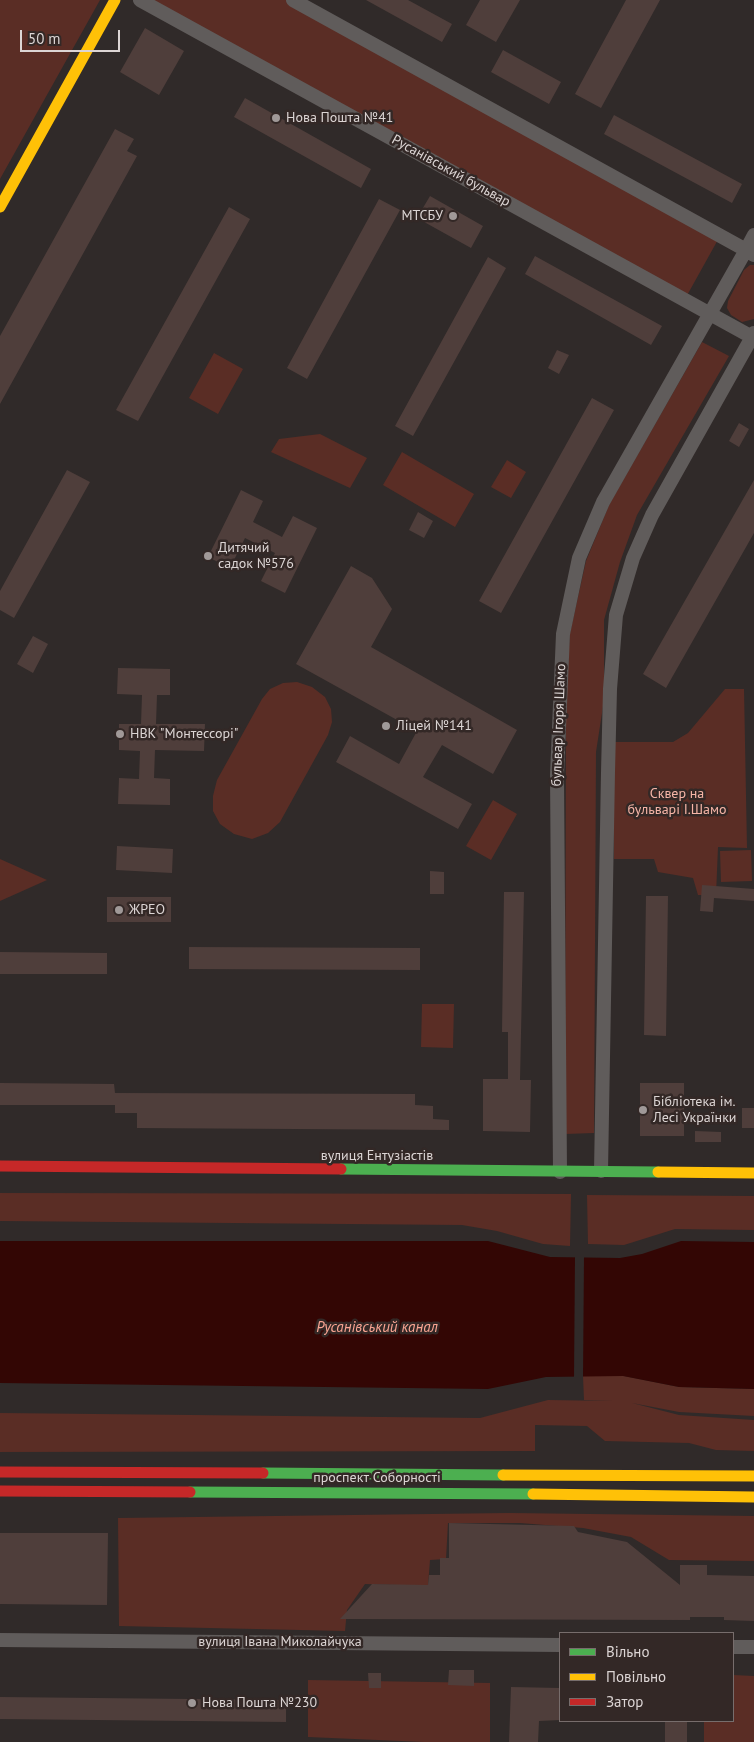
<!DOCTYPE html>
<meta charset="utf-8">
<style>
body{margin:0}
#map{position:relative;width:754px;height:1742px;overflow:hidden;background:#302a29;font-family:"PT Sans",sans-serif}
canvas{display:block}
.legend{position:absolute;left:559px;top:1632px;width:175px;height:90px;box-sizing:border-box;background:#332826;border:1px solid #776d6c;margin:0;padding:6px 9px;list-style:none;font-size:15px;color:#dcd5d4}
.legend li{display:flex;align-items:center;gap:10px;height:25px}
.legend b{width:25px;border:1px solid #776d6c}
.scale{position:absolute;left:20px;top:30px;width:100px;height:22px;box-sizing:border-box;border:2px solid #dcd5d4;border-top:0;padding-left:6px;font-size:15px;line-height:18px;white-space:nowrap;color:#dcd5d4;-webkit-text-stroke:4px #332826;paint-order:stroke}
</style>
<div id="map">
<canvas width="754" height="1742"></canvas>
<ul class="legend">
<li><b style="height:6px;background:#4caf50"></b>Вільно</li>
<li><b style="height:6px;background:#ffc107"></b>Повільно</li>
<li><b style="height:6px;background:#c62828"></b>Затор</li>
</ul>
<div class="scale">50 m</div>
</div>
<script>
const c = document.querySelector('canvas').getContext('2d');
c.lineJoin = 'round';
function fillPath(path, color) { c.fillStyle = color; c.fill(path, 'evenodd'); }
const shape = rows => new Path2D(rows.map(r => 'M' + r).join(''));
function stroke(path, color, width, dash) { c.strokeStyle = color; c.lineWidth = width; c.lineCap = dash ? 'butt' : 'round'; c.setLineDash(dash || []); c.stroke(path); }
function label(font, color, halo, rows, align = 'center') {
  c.font = font + ' "PT Sans",sans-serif'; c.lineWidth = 5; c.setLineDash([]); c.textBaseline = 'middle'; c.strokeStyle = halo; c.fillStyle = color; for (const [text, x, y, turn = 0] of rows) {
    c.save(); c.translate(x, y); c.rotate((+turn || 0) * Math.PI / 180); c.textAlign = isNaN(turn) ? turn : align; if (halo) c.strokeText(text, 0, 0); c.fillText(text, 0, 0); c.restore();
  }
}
fillPath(shape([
 [0,0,100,0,0,179],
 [140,0,293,0,720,236,685,299],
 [750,265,754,265,754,319,742,322,731,315,727,308,728,301,744,270],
 [702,342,729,356,637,515,620,562,604,620,604,700,596,752,594,1133,565,1134,566,692,570,633,586,561,609,505],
 [214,353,243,369,218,414,189,398],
 [320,434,367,458,350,488,271,452,279,439],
 [402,452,474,494,455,527,383,485],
 [507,460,526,472,511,498,491,487],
 [297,682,312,687,325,697,331,709,332,722,328,735,280,822,268,833,252,839,234,834,220,824,213,811,213,796,217,780,262,699,270,689,283,683],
 [725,689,744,689,747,848,718,847,716,895,698,895,693,878,658,872,654,859,614,859,614,742,673,742,688,733],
 [493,800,517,814,491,860,466,846],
 [751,850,752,881,721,882,720,851],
 [0,859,47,880,0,901],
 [422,1004,454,1004,453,1048,421,1047],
 [0,1193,571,1194,570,1246,543,1244,497,1231,462,1225,0,1221],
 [587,1195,754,1196,754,1230,675,1229,624,1245,588,1244],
 [583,1376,624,1376,679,1387,754,1389,754,1416,679,1412,632,1403,679,1415,754,1420,754,1451,716,1450,689,1443,605,1441,587,1426,535,1425,535,1451,0,1452,0,1413,480,1418,548,1400,613,1401,584,1400],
 [509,1513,754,1516,754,1561,669,1560,631,1537,583,1528,520,1523,448,1523,446,1559,430,1560,428,1586,365,1584,347,1610,345,1631,119,1626,118,1518],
 [733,1675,754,1676,754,1742,704,1742,704,1721,733,1721],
 [308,1680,490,1683,490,1742,424,1742,308,1737]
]), '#5a2d25');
fillPath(shape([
 [0,1241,488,1241,550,1257,620,1258,642,1254,681,1241,754,1242,754,1389,679,1387,623,1376,546,1377,488,1389,0,1383]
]), '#330604');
fillPath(shape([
 [575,1255,584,1255,583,1379,574,1379]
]), '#302a29');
fillPath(shape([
 [366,0,408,0,452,24,442,42],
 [480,0,520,0,496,42,466,25],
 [626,0,660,0,601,108,575,94],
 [145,28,184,51,159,95,120,72],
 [503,50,561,82,549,104,491,72],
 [245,98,371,169,361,188,234,117],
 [614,115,742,184,732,203,604,134],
 [115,129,134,139,127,151,137,156,0,404,0,336],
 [430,196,483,226,471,248,417,218],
 [379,199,400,210,307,379,287,368],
 [229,207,250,219,138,421,116,410],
 [535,256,662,326,651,345,525,274],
 [488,257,506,268,413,436,395,426],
 [557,350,569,355,559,374,548,368],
 [592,398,614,410,501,613,479,601],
 [739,423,749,429,739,447,729,441],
 [67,470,90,482,14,618,0,610,0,591],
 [754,480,754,533,666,688,643,674],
 [241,490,263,501,253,522,282,537,293,516,317,528,285,593,261,581,275,553,245,538,230,568,208,557],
 [418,512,433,521,424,538,409,530],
 [351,566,372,578,392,609,371,647,517,730,493,774,442,745,423,777,472,804,458,829,336,762,350,736,399,764,417,731,296,664],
 [33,636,48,644,33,673,17,664],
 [118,668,170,669,170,695,157,695,156,724,205,724,204,751,155,750,154,778,170,779,170,805,118,804,119,778,139,779,140,751,119,750,119,724,141,724,142,695,117,694],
 [117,846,173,849,172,873,116,870],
 [430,871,444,872,444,894,430,894],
 [702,885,754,889,754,901,714,898,713,912,700,911],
 [504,892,524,892,520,1080,531,1080,530,1132,483,1131,483,1079,508,1079,508,1032,502,1032],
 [646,896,668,896,666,1036,644,1035],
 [107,897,171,897,171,922,107,922],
 [189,947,420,948,420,970,189,969],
 [0,952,107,953,107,974,0,974],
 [0,1083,114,1084,115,1093,415,1094,415,1105,433,1106,433,1119,449,1120,449,1130,137,1128,137,1113,115,1113,115,1105,0,1105],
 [640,1083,684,1083,684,1136,640,1136],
 [742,1108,754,1108,754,1128,742,1128],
 [695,1131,721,1132,721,1142,695,1142],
 [449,1523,574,1526,578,1532,627,1542,680,1585,680,1565,707,1565,707,1575,754,1576,754,1621,724,1620,724,1617,690,1617,690,1620,340,1619,372,1584,428,1585,429,1575,440,1575,440,1558,449,1558],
 [0,1533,108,1533,107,1605,0,1604],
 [449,1670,474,1670,474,1686,448,1685],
 [368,1673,381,1673,381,1688,369,1688],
 [511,1687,560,1688,560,1720,539,1721,538,1742,509,1742],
 [0,1697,286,1700,286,1722,0,1719],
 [665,1721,687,1721,687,1742,665,1742]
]), '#4f3e3b');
stroke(shape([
 [140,0,752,337,754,333],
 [293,0,746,250,754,235],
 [601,1171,608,772,610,689,616,615,633,558,652,515,752,337],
 [560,1172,557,775,563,634,579,558,603,502,746,250,754,255],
 [0,1640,560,1645],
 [733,1647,754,1647]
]), '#605c5b', 14);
stroke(shape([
 [341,1169,658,1172],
 [263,1473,503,1475],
 [190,1492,533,1494]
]), '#4caf50', 11);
stroke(shape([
 [0,207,115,0],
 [658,1172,754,1173],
 [503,1475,754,1476],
 [533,1494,754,1497]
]), '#ffc107', 11);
stroke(shape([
 [0,1166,341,1169],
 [0,1472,263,1473],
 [0,1491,190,1492]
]), '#c62828', 11);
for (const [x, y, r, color] of [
 [276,118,5,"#a09998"],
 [453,216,5,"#a09998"],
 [208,556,5,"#a09998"],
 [386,726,5,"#a09998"],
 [120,734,5,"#a09998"],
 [119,910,5,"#a09998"],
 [643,1110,5,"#a09998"],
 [192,1703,5,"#a09998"]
]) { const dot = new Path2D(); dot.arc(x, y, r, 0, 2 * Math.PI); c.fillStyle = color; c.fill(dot); stroke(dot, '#332826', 2); }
label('14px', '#dcd5d4', '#332826', [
 ["Нова Пошта №41",286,118],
 ["МТСБУ",443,216,"right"],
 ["Дитячий",218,548],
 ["садок №576",218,564],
 ["Ліцей №141",396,726],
 ["НВК \"Монтессорі\"",130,734],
 ["ЖРЕО",129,910],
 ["Бібліотека ім.",653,1102],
 ["Лесі Українки",653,1118],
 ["Нова Пошта №230",202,1703]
], 'left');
label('14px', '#dcd5d4', '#332826', [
 ["Русанівський бульвар",451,171,29],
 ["бульвар Ігоря Шамо",559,725,-88],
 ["вулиця Ентузіастів",377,1156],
 ["проспект Соборності",377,1478],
 ["вулиця Івана Миколайчука",280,1642]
]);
label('14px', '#f6b5a7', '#332826', [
 ["Сквер на",677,794],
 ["бульварі І.Шамо",677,810]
]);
label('italic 15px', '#faa593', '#332826', [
 ["Русанівський канал",377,1328]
]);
</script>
